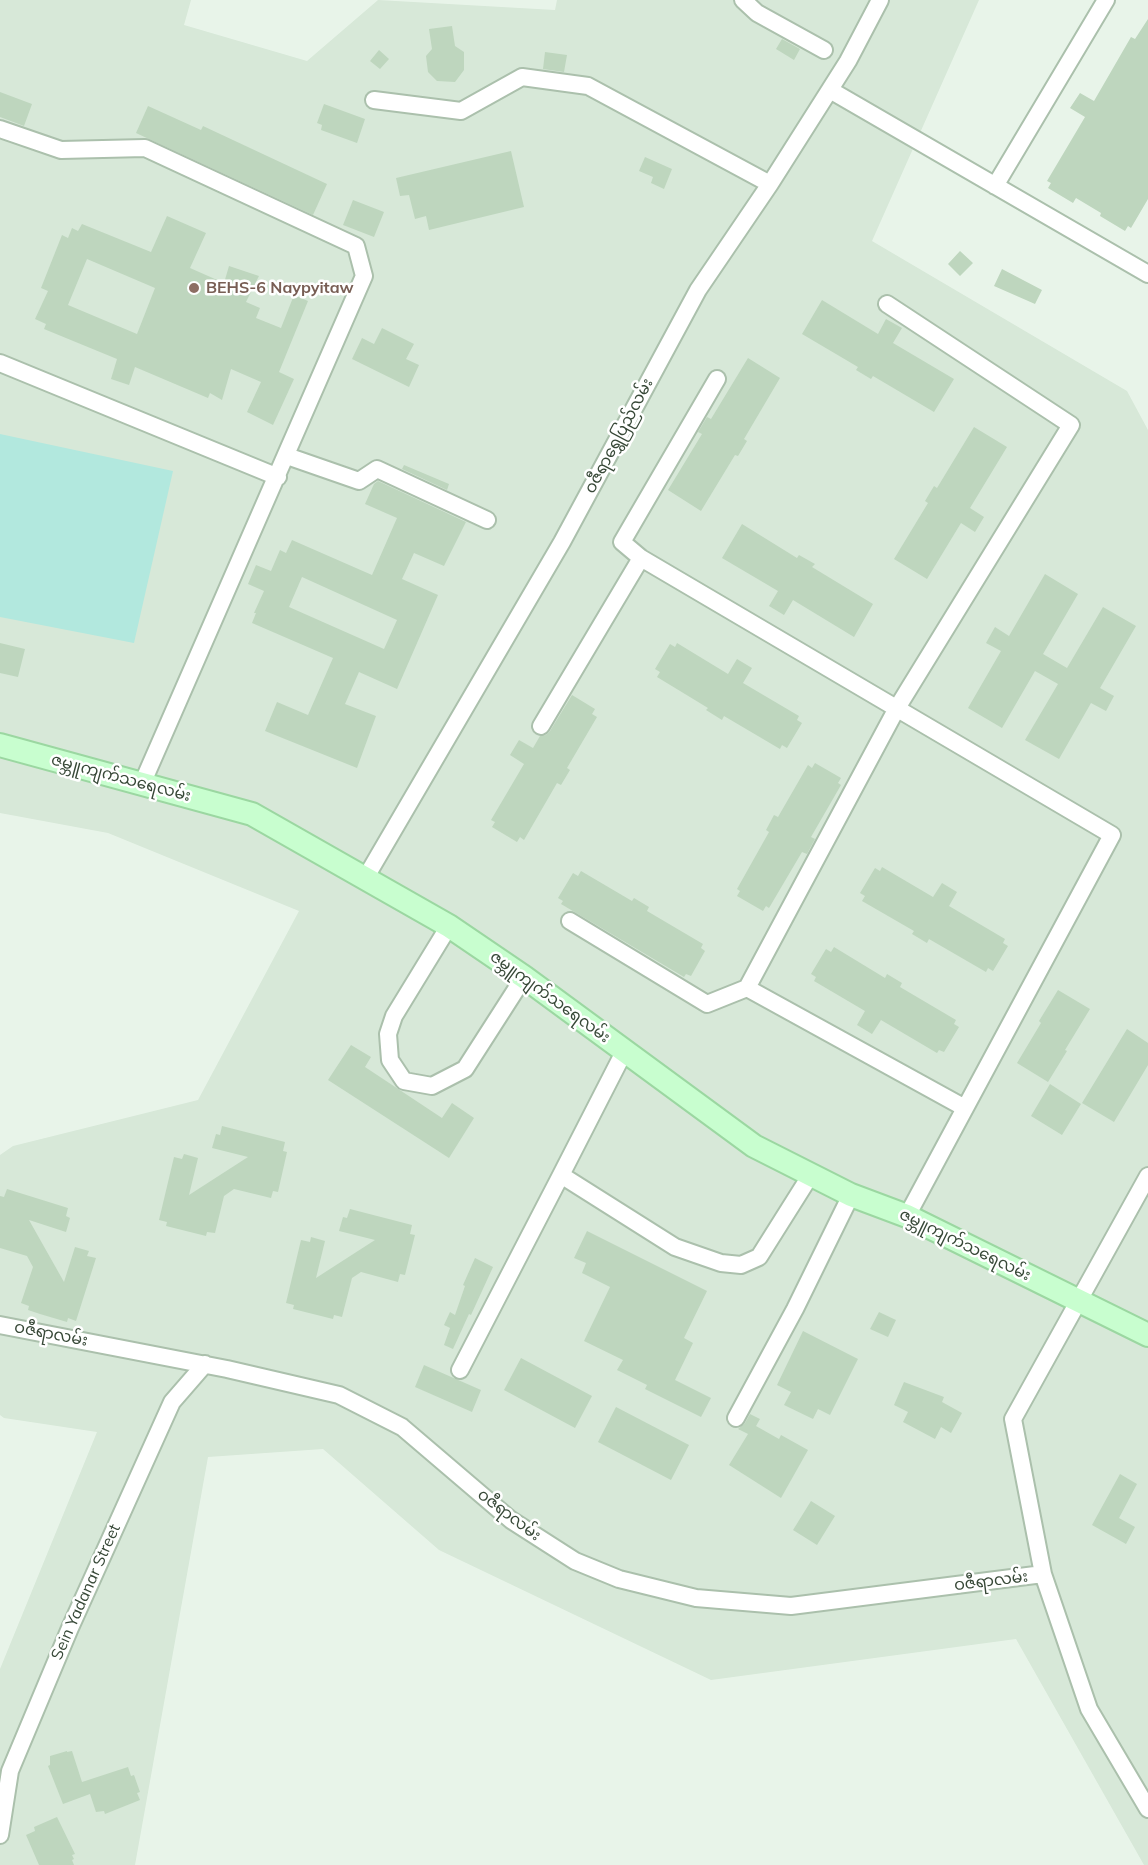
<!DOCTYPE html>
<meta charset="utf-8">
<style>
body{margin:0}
canvas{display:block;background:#e8f4e9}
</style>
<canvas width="1148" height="1865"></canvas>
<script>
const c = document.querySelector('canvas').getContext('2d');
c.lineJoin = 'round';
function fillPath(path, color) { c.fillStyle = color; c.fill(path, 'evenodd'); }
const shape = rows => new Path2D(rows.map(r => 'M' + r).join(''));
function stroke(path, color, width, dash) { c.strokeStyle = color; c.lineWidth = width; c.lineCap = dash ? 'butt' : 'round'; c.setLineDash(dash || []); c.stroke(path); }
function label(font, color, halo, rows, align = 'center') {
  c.font = font + ' Mulish,"Noto Sans Myanmar",sans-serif'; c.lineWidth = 5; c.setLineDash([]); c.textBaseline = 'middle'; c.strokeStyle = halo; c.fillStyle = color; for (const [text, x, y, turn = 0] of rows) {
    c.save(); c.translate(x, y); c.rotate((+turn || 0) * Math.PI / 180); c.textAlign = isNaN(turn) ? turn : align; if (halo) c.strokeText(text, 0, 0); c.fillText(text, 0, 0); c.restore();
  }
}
fillPath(shape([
 [0,0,191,0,184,25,307,61,378,0,555,10,557,0,979,0,872,241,1127,391,1148,430,1148,1865,1144,1865,1016,1639,711,1680,439,1550,323,1449,208,1457,135,1865,0,1865,0,1669,97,1432,4,1418,0,1415,0,1155,13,1146,198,1100,299,911,108,833,0,813]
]), '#d7e8d8');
fillPath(shape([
 [0,434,173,471,134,643,0,617]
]), '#b2e8de');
fillPath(shape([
 [1148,19,1148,199,1131,228,1128,226,1125,231,1100,216,1101,213,1076,198,1073,203,1048,188,1051,183,1047,181,1085,117,1070,108,1080,93,1094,101,1131,37,1135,39],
 [452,26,455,46,464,52,464,70,455,82,437,81,428,72,426,56,432,49,429,29],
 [782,39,800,49,794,60,776,49],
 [379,50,389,59,380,69,370,61],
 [545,52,567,55,564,72,543,69],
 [0,92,32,104,24,126,0,117],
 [324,104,365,119,357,143,321,130,322,125,317,123],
 [148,106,201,130,203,126,327,184,313,215,136,133],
 [511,151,524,207,429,230,426,216,415,219,409,195,400,196,396,178],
 [645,157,672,169,664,189,651,183,653,177,639,171],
 [353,200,384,212,374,237,343,225],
 [167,216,206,233,190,268,224,283,229,266,259,276,246,302,260,308,256,318,281,328,294,295,308,301,279,372,294,379,273,425,247,412,261,382,231,369,222,400,210,393,208,398,135,367,129,385,111,379,117,359,44,329,46,324,35,319,48,291,41,288,62,235,68,238,72,228,78,231,82,224,151,252],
 [87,259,155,288,137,334,68,305],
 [960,251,973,263,960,276,948,264],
 [1002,269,1042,290,1035,304,994,286],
 [822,300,878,334,886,319,902,328,893,343,954,379,934,412,873,376,871,379,856,370,858,367,802,334],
 [382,328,414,344,406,359,419,365,409,387,352,359,362,338,374,344],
 [748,358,780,378,744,439,747,441,738,456,735,455,701,511,668,490,702,434,698,432,707,417,711,419],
 [974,427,1007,447,970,508,984,517,975,532,961,523,927,579,894,559,928,503,925,501,934,486,937,488],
 [404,465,449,484,447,490,402,469],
 [378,481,466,522,444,566,414,553,402,579,438,595,397,689,359,672,345,704,376,716,357,768,265,731,277,702,308,715,333,658,252,623,256,613,254,613,264,591,248,584,256,565,271,571,280,550,286,553,292,540,372,575,397,518,365,504,374,484],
 [302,577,397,620,384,649,289,607],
 [742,524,797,558,799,555,815,564,812,567,873,604,854,637,793,600,784,615,769,606,778,591,722,558],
 [1045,574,1078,594,1043,654,1067,668,1103,607,1136,626,1100,688,1114,696,1106,711,1091,703,1059,759,1025,740,1058,684,1035,671,1002,728,968,708,1001,651,986,643,995,627,1009,636],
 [0,643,25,649,18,677,0,673],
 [677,643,728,674,737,659,752,668,743,683,799,716,797,720,802,723,787,748,782,745,780,749,724,716,722,720,706,710,708,708,657,677,660,672,655,669,670,644,675,647],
 [572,695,595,709,592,714,597,717,567,768,570,770,561,785,557,783,524,840,520,837,517,842,492,827,495,822,491,820,524,764,510,755,519,740,533,748,540,736,546,735,550,731],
 [815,763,841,778,838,783,841,785,811,837,815,839,807,854,802,852,769,908,766,906,763,911,737,896,740,891,737,889,769,832,766,830,774,815,778,817,808,765,812,768],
 [882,867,933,897,942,883,957,892,949,906,1005,939,1003,943,1008,946,993,971,988,968,986,972,929,939,927,943,912,934,914,931,862,901,865,896,860,893,875,868,880,871],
 [581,871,632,901,634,898,649,907,647,911,703,944,701,948,705,951,691,976,686,974,684,977,561,904,563,901,558,898,573,873,578,876],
 [834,947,885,978,887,974,902,983,900,987,956,1020,954,1024,959,1027,944,1052,939,1050,937,1053,881,1020,872,1034,857,1025,865,1011,814,981,816,977,811,974,826,949,831,952],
 [1058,990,1090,1009,1065,1050,1067,1051,1048,1082,1017,1063,1041,1023,1039,1021],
 [1127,1029,1148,1043,1148,1065,1114,1122,1082,1103],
 [351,1045,371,1057,365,1067,442,1118,452,1103,474,1118,449,1158,328,1080],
 [1050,1084,1081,1104,1062,1135,1031,1116],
 [222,1126,285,1142,283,1151,287,1152,278,1192,273,1191,271,1198,234,1189,224,1196,215,1233,207,1232,206,1236,166,1226,167,1222,159,1220,174,1157,182,1159,184,1154,198,1158,189,1195,248,1157,212,1148,216,1134,220,1135],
 [7,1189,68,1208,66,1216,70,1218,66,1232,29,1220,64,1282,75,1247,89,1251,87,1256,96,1258,76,1321,68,1318,67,1322,40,1314,28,1310,29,1306,21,1303,33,1267,27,1256,0,1248,0,1196,4,1197],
 [350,1209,412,1225,410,1234,415,1235,405,1275,400,1274,398,1282,361,1272,352,1278,342,1317,334,1315,333,1319,293,1309,294,1305,286,1303,301,1240,310,1242,311,1237,325,1241,316,1278,375,1240,339,1231,343,1217,347,1218],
 [587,1231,707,1291,684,1338,693,1343,675,1380,711,1398,701,1417,645,1389,647,1385,617,1370,623,1360,584,1341,610,1287,582,1273,586,1263,574,1258],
 [475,1258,493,1267,471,1315,469,1314,453,1349,444,1345,450,1328,444,1325,450,1312,455,1315,465,1286,463,1285],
 [879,1312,896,1320,888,1337,870,1329],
 [803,1331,858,1359,830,1415,818,1409,813,1419,784,1405,791,1392,777,1385],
 [521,1358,592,1396,575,1428,504,1390],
 [424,1365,481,1390,472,1412,415,1387],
 [904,1382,944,1397,942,1402,962,1413,951,1433,941,1427,935,1439,903,1422,908,1412,894,1405],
 [616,1407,689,1445,671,1480,598,1442],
 [750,1414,760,1419,756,1426,779,1439,781,1435,808,1450,781,1498,729,1465,748,1434,738,1429,745,1423],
 [1120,1474,1137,1484,1119,1518,1135,1527,1126,1544,1092,1525],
 [811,1501,835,1516,817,1545,793,1530],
 [67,1751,67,1752,72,1751,82,1782,128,1767,131,1776,134,1775,140,1792,137,1793,140,1800,105,1814,104,1811,96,1812,90,1794,63,1804,48,1766,50,1765,50,1756],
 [57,1817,75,1854,72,1855,74,1859,72,1860,74,1865,39,1865,26,1835,35,1831,34,1827]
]), '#bed6be');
const street = shape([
 [743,0,757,13,824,50],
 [830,90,1148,274],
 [374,100,461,111,522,77,588,86,770,184],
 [0,129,61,150,145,148,356,246,364,276,142,784],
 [995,186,1106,0],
 [0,363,278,477],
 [717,379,622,542,641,558,1112,835,907,1216],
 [287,456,359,481,377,469,487,520],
 [541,726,641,558],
 [366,877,562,542,698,290,770,184,848,61,880,0],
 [570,921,707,1004,747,988,965,1108],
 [449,926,394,1016,388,1034,390,1060,404,1081,432,1086,465,1069,524,977],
 [747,988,897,708,1071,425,887,304],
 [561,1175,624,1052],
 [1148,1176,1013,1419,1043,1574,1089,1709,1148,1809],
 [0,1325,227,1369,339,1395,402,1427,511,1520,575,1561,619,1579,696,1598,791,1606,1043,1574],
 [460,1370,561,1175,675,1247,721,1263,741,1265,759,1257,810,1176],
 [736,1418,795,1309,851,1195],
 [0,1835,10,1771,70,1628,172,1402,205,1364]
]);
const secondary = shape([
 [0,745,252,814,449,926,524,977,754,1146,851,1195,907,1216,1148,1335]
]);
stroke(street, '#abc0ac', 20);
stroke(secondary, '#9bd7a1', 26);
stroke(street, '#fff', 16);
stroke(secondary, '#c8fecf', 22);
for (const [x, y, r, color] of [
 [194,288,6,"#8d6e63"]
]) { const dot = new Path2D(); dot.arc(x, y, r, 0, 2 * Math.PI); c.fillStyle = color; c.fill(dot); stroke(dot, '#fff', 2); }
label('bold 16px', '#785e54', '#fff', [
 ["BEHS-6 Naypyitaw",206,288]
], 'left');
label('16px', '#374837', '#fff', [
 ["ဝဇီရာရွှေပြည်လမ်း",619,436,-62],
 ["ဇမ္ဘူကျက်သရေလမ်း",121,778,15],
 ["ဇမ္ဘူကျက်သရေလမ်း",550,997,36],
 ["ဇမ္ဘူကျက်သရေလမ်း",965,1245,26],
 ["ဝဇီရာလမ်း",51,1334,11],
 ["ဝဇီရာလမ်း",509,1515,37],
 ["ဝဇီရာလမ်း",991,1581,-7],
 ["Sein Yadanar Street",86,1592,-66]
]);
</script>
